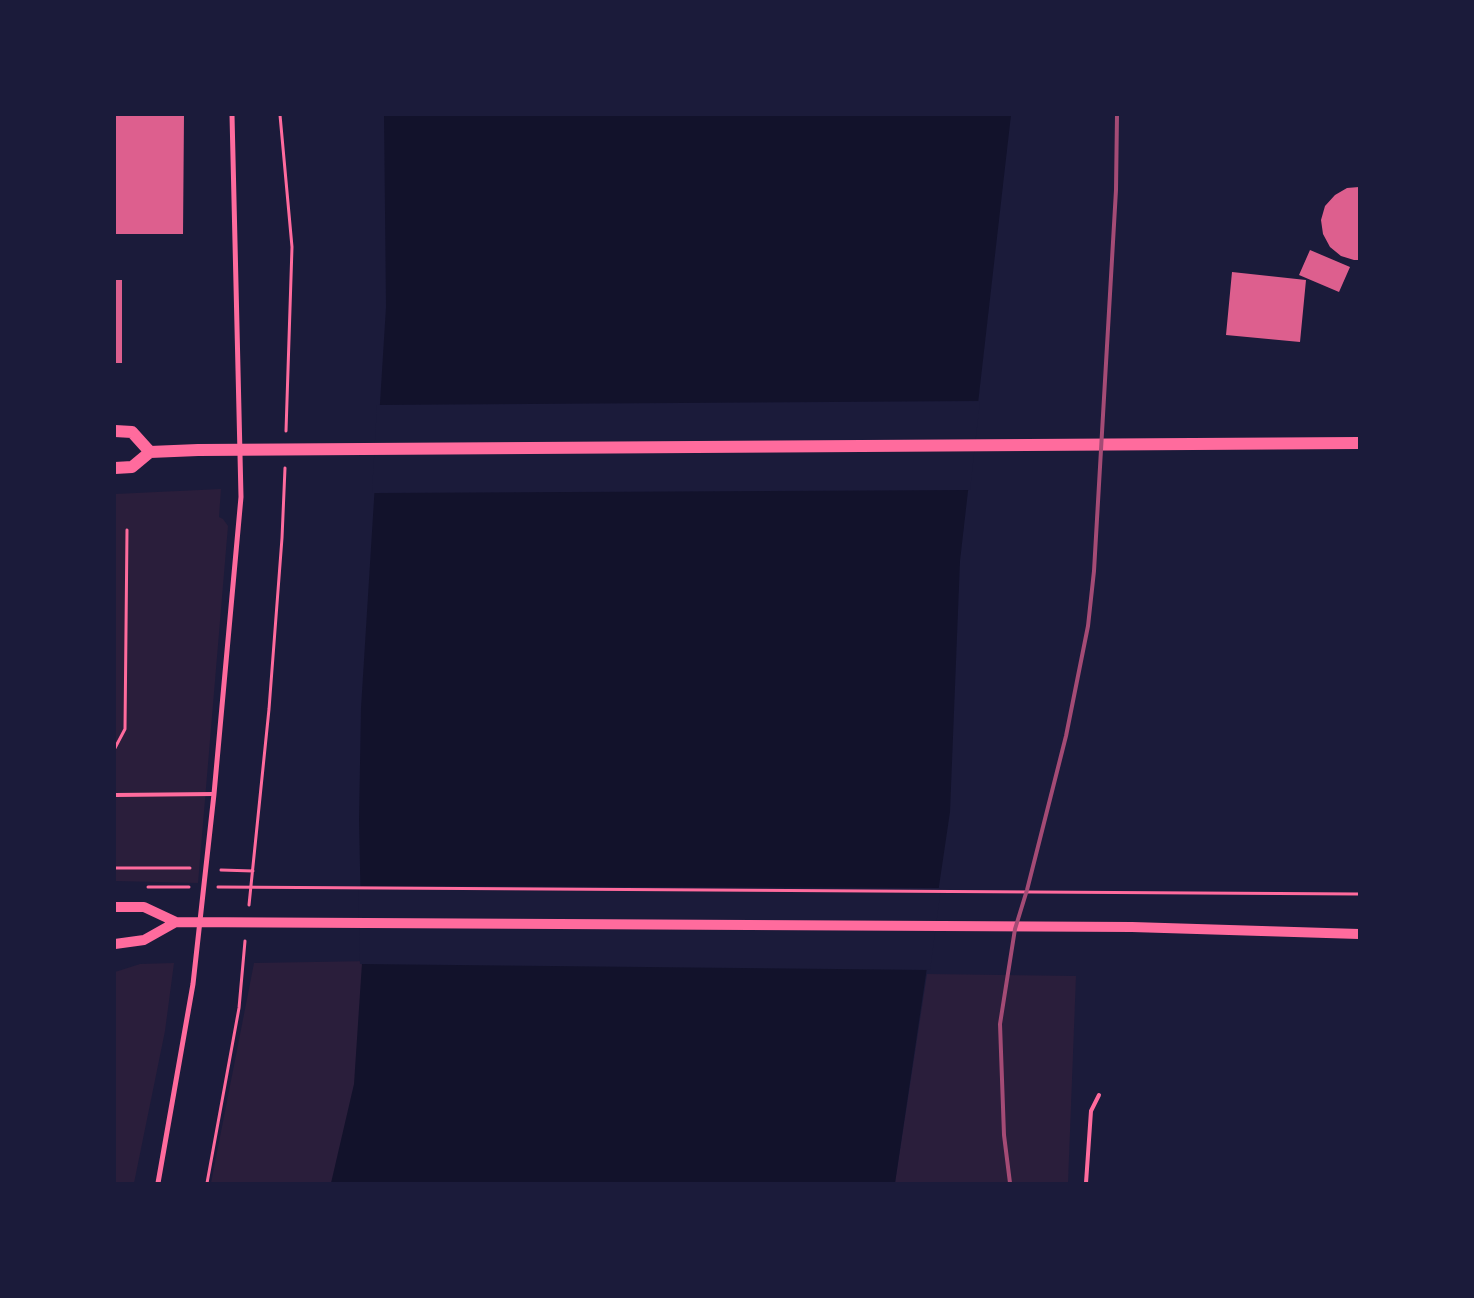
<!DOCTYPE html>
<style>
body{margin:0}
#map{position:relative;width:1474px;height:1298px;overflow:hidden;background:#1b1b3a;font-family:Rubik,sans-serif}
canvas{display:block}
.frame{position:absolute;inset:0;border:116px solid #1b1b3a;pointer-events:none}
</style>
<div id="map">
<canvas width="1474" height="1298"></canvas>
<div class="frame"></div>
</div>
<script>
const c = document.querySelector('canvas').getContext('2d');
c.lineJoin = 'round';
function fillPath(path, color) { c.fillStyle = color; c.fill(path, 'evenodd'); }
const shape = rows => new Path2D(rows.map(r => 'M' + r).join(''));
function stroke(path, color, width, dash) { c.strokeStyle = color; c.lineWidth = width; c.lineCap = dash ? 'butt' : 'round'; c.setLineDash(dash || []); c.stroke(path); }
fillPath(shape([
 [221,489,219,517,223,519,228,526,198,883,115,881,115,494],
 [434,960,374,1183,211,1183,254,963],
 [174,963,165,1031,134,1183,115,1183,115,972,140,964],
 [927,974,1076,976,1068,1183,895,1183]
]), '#2a1e3b');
fillPath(shape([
 [384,115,1011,115,960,561,950,812,895,1183,331,1183,354,1084,362,963,359,820,361,708,386,307]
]), '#12122b');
fillPath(shape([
 [980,401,970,490,372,493,377,405],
 [358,886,941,888,930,970,360,964]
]), '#1b1b3a');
fillPath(shape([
 [115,115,184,115,183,234,115,234],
 [1359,187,1359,260,1354,260,1341,256,1330,247,1323,234,1321,220,1325,206,1335,195,1347,188],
 [1310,250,1350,267,1339,292,1299,275],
 [1232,272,1306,280,1300,342,1226,335],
 [115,280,122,280,122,363,115,363]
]), '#dd5f8e');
stroke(shape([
 [280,115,292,247,286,431],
 [115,748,125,729,127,530],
 [115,868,190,868],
 [221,870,253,871],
 [148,887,189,887],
 [218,887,1359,894],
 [249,905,269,709,282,538,285,468],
 [207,1183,239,1008,245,941]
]), '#ff6b9d', 3);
stroke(shape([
 [115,795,214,794],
 [1086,1183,1091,1111,1099,1095]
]), '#ff6b9d', 4);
stroke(shape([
 [158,1183,193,984,214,794,241,497,232,115]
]), '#ff6b9d', 5);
stroke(shape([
 [115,907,144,907,176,922,1132,927,1359,934],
 [115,944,144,940,176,922]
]), '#ff6b9d', 10);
stroke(shape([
 [115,431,132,432,150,452],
 [115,468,132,467,150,452,198,450,1359,443]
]), '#ff6b9d', 12);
stroke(shape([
 [1010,1183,1004,1135,1000,1024,1015,929,1027,890,1066,736,1088,626,1094,571,1116,190,1117,115]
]), '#a44b75', 4);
</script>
